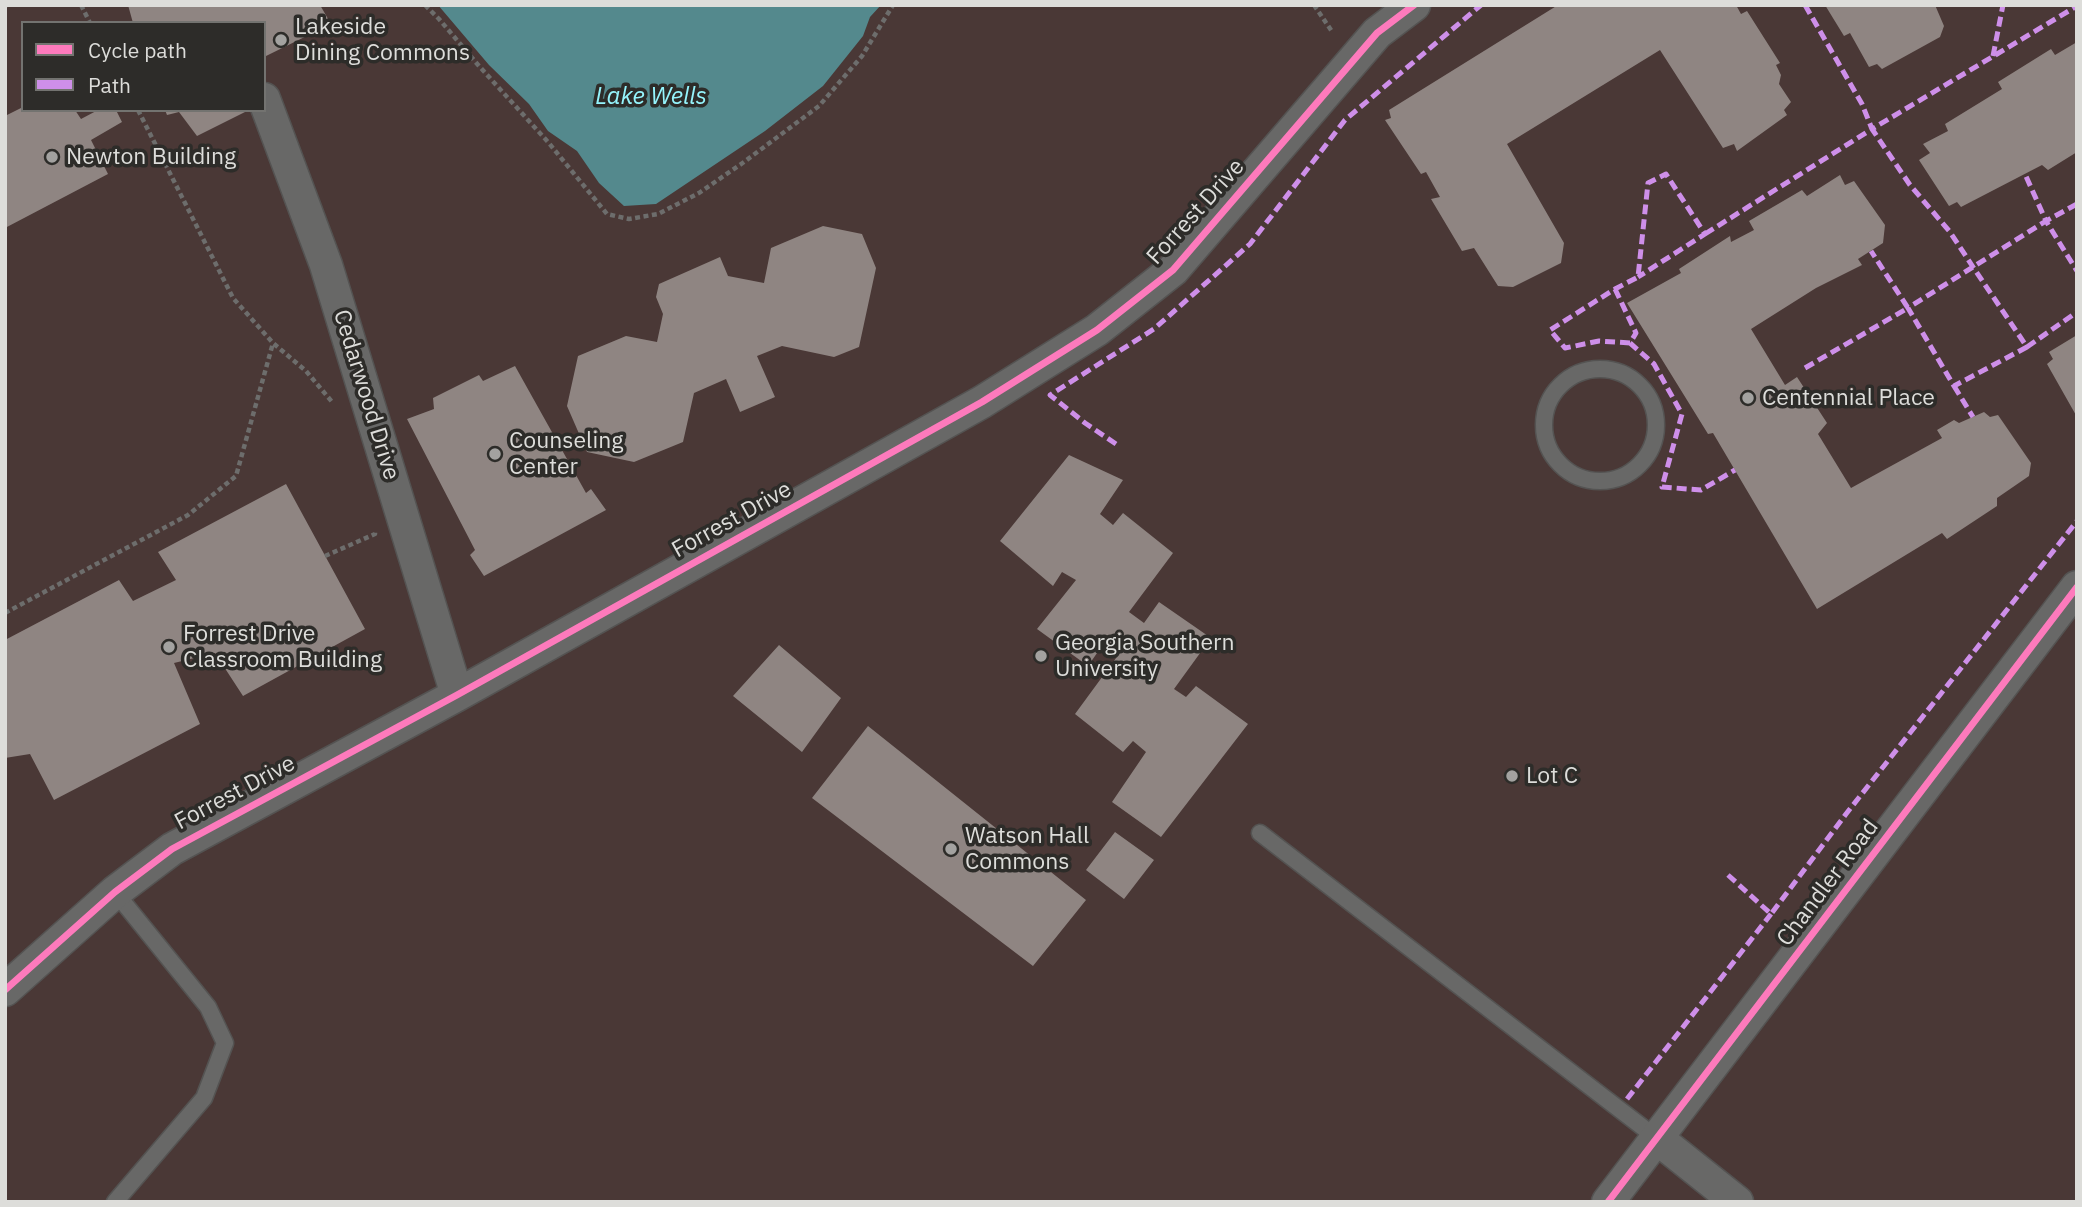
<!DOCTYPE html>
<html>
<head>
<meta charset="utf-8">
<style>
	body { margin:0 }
	#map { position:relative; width:2082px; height:1207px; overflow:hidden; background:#363534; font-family:"IBM Plex Sans",sans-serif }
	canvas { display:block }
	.frame { position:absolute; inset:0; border:7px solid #ddddda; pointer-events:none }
	.legend { position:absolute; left:21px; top:21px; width:245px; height:91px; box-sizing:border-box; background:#2d2c29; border:2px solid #737370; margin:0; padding:9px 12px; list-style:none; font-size:21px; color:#ddddda }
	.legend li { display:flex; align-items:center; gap:14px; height:35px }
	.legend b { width:35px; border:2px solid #737370 }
</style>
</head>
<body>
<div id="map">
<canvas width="2082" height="1207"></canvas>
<div class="frame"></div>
<ul class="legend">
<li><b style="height:9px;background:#fd7abc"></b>Cycle path</li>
<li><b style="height:9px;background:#ce8fe9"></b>Path</li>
</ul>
</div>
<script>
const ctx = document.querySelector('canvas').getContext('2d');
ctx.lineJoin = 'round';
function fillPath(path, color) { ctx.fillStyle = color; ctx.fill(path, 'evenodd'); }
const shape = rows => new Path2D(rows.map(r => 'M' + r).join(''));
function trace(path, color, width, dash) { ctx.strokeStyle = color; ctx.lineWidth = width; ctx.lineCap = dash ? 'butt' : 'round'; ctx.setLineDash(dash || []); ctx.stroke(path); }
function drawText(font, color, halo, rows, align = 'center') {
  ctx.font = font + ' "IBM Plex Sans",sans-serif'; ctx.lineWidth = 7; ctx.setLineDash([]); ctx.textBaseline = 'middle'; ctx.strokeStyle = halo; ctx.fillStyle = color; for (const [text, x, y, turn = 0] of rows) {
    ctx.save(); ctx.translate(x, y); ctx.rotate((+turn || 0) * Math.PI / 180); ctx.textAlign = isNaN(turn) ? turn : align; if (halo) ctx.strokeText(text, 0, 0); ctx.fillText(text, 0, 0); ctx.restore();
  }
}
const education = shape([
	[5,5,2077,5,2077,1202,5,1202],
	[23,23,264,23,264,110,23,110]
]);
const water = shape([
	[438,5,881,5,870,17,863,36,823,86,765,131,656,204,624,206,599,183,577,151,548,131,529,104,489,65]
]);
const building = shape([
	[128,5,320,5,331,24,264,57,264,23,133,23],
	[1558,5,1736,5,1741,14,1747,11,1780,63,1776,65,1781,75,1779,84,1791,102,1784,110,1787,115,1737,151,1734,144,1723,148,1660,50,1507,144,1564,243,1561,263,1513,287,1498,286,1474,248,1462,251,1431,199,1440,197,1426,172,1421,174,1385,120,1391,118,1389,110],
	[1825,5,1935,5,1944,26,1940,37,1882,69,1877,64,1869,67,1850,33,1844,36],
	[2077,42,2077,152,2048,170,2042,165,1961,207,1957,202,1949,206,1919,160,1930,153,1923,144,1948,131,1945,124,2002,89,1998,82,2051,49,2055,55],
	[23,107,23,110,75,110,81,119,98,110,116,110,122,122,91,140,108,174,5,228,5,116],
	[165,110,249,110,197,136,179,112,167,115],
	[1840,175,1845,185,1854,181,1885,225,1883,243,1858,259,1862,265,1816,288,1751,329,1785,385,1797,377,1827,423,1818,434,1851,488,1942,438,1937,430,1954,420,1959,423,1984,412,1990,417,1998,415,2031,463,2029,476,1997,498,1997,506,1947,539,1942,533,1817,609,1713,433,1708,434,1627,303,1681,273,1679,269,1730,236,1731,242,1754,230,1749,221,1802,190,1807,196],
	[823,226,862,234,876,268,859,347,834,357,782,346,757,356,775,397,740,412,726,379,694,393,683,442,634,462,587,452,567,406,578,356,626,336,657,342,663,314,656,297,659,284,720,257,728,276,764,283,771,248],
	[2077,335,2077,417,2047,364,2053,359,2049,352],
	[515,366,586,493,591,489,606,510,484,576,470,555,475,550,407,419,434,409,433,398,479,375,483,381],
	[1069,455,1123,480,1100,514,1113,525,1123,513,1173,553,1129,612,1144,623,1159,602,1211,638,1174,689,1186,697,1196,686,1248,724,1161,837,1112,802,1146,752,1133,741,1123,752,1075,714,1119,654,1104,643,1088,666,1037,629,1076,580,1062,572,1053,586,1000,541],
	[286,484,365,629,243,696,215,653,174,663,200,724,54,800,30,754,5,758,5,640,119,580,133,601,176,580,158,552],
	[779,645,841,698,802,752,733,696],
	[868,726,1086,900,1033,966,812,798],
	[1115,832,1154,860,1124,899,1086,870]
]);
const path = shape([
	[81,5,90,23],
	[425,5,439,19,479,66,548,142,607,214,629,219,658,214,699,193,744,162,819,106,862,56,893,5],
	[1314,5,1333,33],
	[5,7,6,5],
	[138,110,233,298,273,343,306,371,333,403],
	[325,556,375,534,375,532],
	[5,613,188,515,236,476,273,343]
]);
const lane = shape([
	'1544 425a56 56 0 1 1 112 0a56 56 0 1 1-112 0Z',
	[1260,833,1658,1139],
	[115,892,208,1007,225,1043,204,1098,115,1202]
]);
const street = shape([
	[264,99,326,265,457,695],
	[5,990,115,892,172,849,457,695,982,402,1097,330,1173,270,1377,33,1414,5],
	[1658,1139,1737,1202],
	[1608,1202,2077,587]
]);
const quiet = shape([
	[1805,5,1862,104,1872,129,2077,6],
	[1993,56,2003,5],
	[2077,204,2046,221,2077,271],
	[1705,234,1872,129,1910,185,1950,232,1973,267,2027,347,1954,386,1908,308,1973,267,2046,221,2025,174],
	[1615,289,1636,333,1630,343,1654,364,1682,414,1662,487,1701,490,1735,470],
	[1630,343,1599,341,1565,348,1550,330,1615,289,1638,277,1648,183,1666,174,1705,234,1638,277],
	[2027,347,2077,312],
	[1805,368,1908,308,1871,251],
	[1954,386,1973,417],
	[1116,444,1085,423,1050,395,1154,329,1250,244,1345,120,1481,5],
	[1728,875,1771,914,1846,814,2077,521],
	[1627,1099,1771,914]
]);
const cycleway = shape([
	[5,990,115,892,172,849,457,695,982,402,1097,330,1173,270,1377,33,1414,5],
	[1608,1202,2077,587]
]);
const markers = [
	[281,40,7,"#a3a2a0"],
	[52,157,7,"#a3a2a0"],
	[1748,398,7,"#a3a2a0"],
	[495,454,7,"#a3a2a0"],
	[169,647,7,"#a3a2a0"],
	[1041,656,7,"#a3a2a0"],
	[1512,776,7,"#a3a2a0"],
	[951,849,7,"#a3a2a0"]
];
const poiNames = [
	["Lakeside",295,27],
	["Dining Commons",295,53],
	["Newton Building",66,157],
	["Centennial Place",1762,398],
	["Counseling",509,441],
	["Center",509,467],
	["Forrest Drive",183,634],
	["Classroom Building",183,660],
	["Georgia Southern",1055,643],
	["University",1055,669],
	["Lot C",1526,776],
	["Watson Hall",965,836],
	["Commons",965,862]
];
const streetNames = [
	["Forrest Drive",1196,212,-48],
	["Cedarwood Drive",366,395,73],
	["Forrest Drive",732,520,-29],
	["Forrest Drive",235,793,-28],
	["Chandler Road",1828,883,-53]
];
const waterNames = [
	["Lake Wells",651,97]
];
fillPath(education, '#4a3836');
fillPath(water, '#54898d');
fillPath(building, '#8f8582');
trace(lane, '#545352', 19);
trace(street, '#545352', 35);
trace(path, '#6d6d6c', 4.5, [5, 3.5]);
trace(lane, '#686867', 16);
trace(street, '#686867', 32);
trace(quiet, '#ce8fe9', 5, [10, 5]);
trace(cycleway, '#fd7abc', 7);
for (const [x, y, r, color] of markers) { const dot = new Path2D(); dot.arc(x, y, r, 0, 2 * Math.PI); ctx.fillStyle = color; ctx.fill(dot); trace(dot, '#2d2c29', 2.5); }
drawText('23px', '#ddddda', '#2d2c29', poiNames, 'left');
drawText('23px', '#ddddda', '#2d2c29', streetNames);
drawText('italic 24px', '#95f4fc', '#2d2c29', waterNames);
</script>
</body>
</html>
